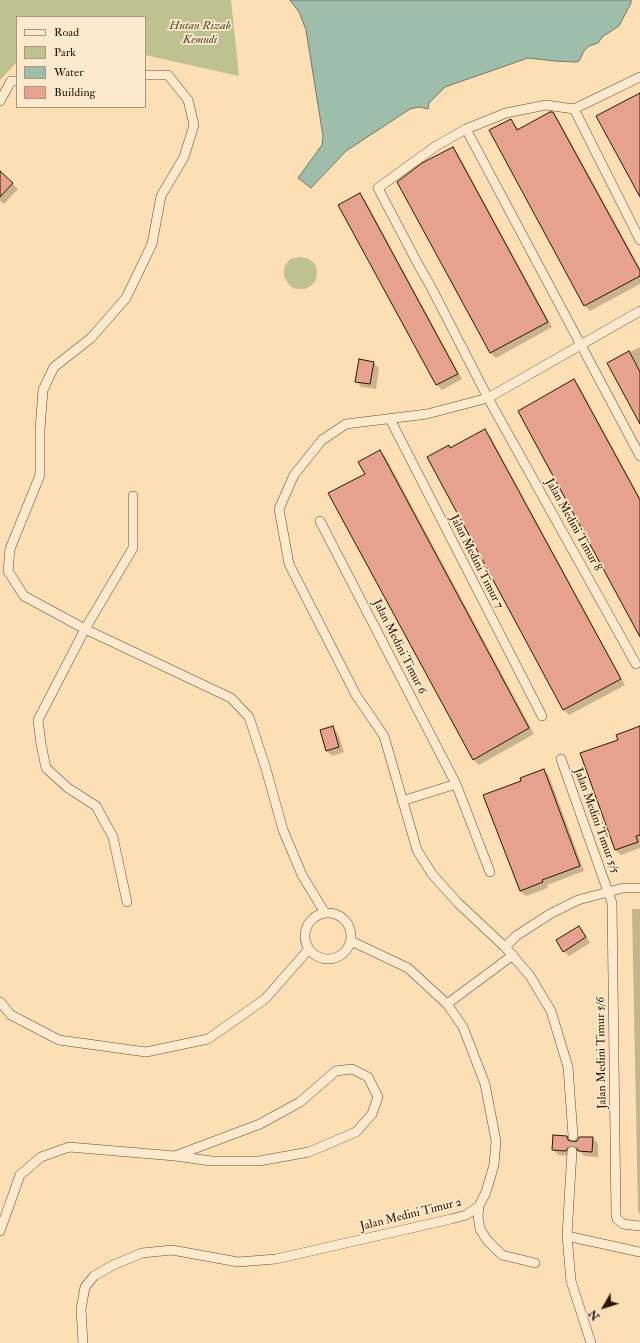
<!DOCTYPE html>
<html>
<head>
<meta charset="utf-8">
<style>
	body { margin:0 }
	#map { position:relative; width:640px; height:1343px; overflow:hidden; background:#fcdfb4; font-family:"IM FELL Double Pica",serif }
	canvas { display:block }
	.legend { position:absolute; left:16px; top:16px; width:130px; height:92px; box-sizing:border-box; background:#fdeace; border:1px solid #a9967c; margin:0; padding:5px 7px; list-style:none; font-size:12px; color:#2a1802 }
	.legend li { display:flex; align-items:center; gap:8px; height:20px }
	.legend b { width:20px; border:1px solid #a9967c }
	.north { position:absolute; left:584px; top:1287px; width:40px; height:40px; -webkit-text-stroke:3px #fdeace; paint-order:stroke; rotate:231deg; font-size:11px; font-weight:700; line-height:16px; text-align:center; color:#2a1802 }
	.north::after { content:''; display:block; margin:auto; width:14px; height:18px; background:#2a1802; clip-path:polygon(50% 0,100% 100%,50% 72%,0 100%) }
</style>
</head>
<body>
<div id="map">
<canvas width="640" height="1343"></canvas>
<ul class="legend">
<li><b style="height:5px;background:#fdeace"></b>Road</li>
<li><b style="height:11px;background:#bdc28f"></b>Park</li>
<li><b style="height:11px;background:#9fbdab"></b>Water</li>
<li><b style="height:11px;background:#e7a18f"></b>Building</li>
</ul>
<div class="north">N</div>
</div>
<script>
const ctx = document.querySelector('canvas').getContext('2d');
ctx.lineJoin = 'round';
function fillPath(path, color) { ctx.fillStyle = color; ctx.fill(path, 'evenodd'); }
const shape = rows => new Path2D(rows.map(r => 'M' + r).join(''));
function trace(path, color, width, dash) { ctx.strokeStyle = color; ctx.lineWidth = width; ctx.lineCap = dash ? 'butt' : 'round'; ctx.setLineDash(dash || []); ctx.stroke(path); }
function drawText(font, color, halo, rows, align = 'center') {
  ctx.font = font + ' "IM FELL Double Pica",serif'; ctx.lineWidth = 3.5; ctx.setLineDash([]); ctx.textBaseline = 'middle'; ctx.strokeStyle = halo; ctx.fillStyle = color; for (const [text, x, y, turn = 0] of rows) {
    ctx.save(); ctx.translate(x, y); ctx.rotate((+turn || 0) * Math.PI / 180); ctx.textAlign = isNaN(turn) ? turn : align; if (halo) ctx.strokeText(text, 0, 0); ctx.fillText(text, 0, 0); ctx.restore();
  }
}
const green = shape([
	[0,0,231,0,239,76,145,55,145,17,17,17,17,62,0,80],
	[300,257,309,259,315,264,317,271,316,280,312,285,305,289,296,289,290,286,284,277,284,267,290,259]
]);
const water = shape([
	[290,0,631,0,631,3,619,26,602,37,598,43,589,46,584,51,579,61,576,62,555,61,528,58,445,87,429,103,428,109,419,107,410,109,346,151,311,188,298,178,322,145,323,136,306,30,299,12,290,0]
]);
const shadow = shape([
	[553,113,558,119,640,268,640,284,590,311,585,306,491,131,511,120,519,130],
	[453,148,458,154,552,327,496,358,491,353,398,182],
	[0,178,12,183,18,189,4,204,0,201],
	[359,195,365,200,462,379,442,390,437,385,339,205],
	[640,347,640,421,608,363],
	[360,360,374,363,379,368,376,389,361,387,356,381],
	[574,380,579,386,640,498,640,635],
	[485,430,490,436,625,685,569,715,564,710,449,446,451,449],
	[380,451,385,456,534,734,479,765,474,760,366,474],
	[332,727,338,733,344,752,332,756,327,751],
	[640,728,640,848,621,855,615,850,619,741],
	[544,770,549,776,584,871,547,885,548,888,526,896,520,891,523,781],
	[632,909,640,909,640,1214,638,1212],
	[578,928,584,933,590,943,569,956,564,951],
	[567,1137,572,1143,593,1138,598,1144,598,1157,584,1156,579,1150,574,1151,571,1156,558,1155,553,1149]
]);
const building = shape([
	[640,93,640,197,596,116,640,93],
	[550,112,553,112,640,271,640,276,584,306,489,130,511,119,517,130,550,112],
	[453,147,548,322,490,353,397,182,422,163,453,147],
	[0,171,13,183,0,197,0,171],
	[360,193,458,374,436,385,338,205,360,193],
	[629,351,640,372,640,424,607,363,629,351],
	[359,359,374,362,370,384,355,382,359,359],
	[574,379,640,500,640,637,518,411,574,379],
	[485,429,621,679,563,710,427,457,449,445,450,448,485,429],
	[380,450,529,728,473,760,328,493,365,474,358,462,380,450],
	[333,726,339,747,326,751,320,730,333,726],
	[640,726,640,835,636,836,638,842,615,850,580,753,618,740,616,735,640,726],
	[544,769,580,866,542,880,543,882,520,891,483,795,521,781,520,778,544,769],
	[579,926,586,937,563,952,556,940,579,926],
	[553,1135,567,1136,568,1140,573,1142,577,1141,579,1137,593,1137,592,1152,578,1151,577,1148,573,1145,569,1146,566,1151,552,1150,553,1135]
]);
const streetTunnel = shape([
	[572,1151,573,1136]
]);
const street = shape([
	[145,75,168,75,188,100,194,125,184,157,161,196,152,244,126,298,91,338,54,367,43,390,40,429,40,475,10,549,8,571,24,596,85,629,231,698,249,717,266,769,283,830,302,875,325,913],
	[0,101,11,81,17,81],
	[574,109,640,240],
	[466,129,640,456],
	[390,419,542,716],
	[320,521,456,784,490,872],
	[636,664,488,398,431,287,419,266,378,188,436,146,466,129,506,113,546,105,574,109,640,77],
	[561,759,612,903,616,1215,617,1219,623,1224,640,1226],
	[402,801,456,784],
	[127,902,113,837,96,806,68,788,46,768,41,744,38,720,85,629,133,548,133,496],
	'305 936a23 23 0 1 1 46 0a23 23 0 1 1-46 0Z',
	[505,947,516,936,550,914,578,900,623,888,640,888],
	[0,1002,11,1015,59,1040,146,1052,208,1039,265,999,309,949],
	[447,1004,513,955],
	[573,1136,568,1067,551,1011,530,976,505,947,458,903,432,874,417,850,384,736,356,695,289,564,279,509,294,475,322,440,346,424,427,414,488,398,640,311],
	[572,1151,567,1236,571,1281,591,1343],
	[479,1206,478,1216,480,1229,487,1240,502,1255,535,1263],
	[0,1231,20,1175,41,1157,69,1147,175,1156,211,1161,259,1161,309,1152,356,1132,372,1114,378,1097,368,1077,352,1069,336,1071,300,1102,260,1124,175,1156],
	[567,1236,640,1252],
	[83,1343,81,1309,85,1287,94,1276,113,1265,142,1253,172,1250,238,1262,276,1259,451,1219,466,1215,479,1206,486,1192,494,1165,496,1141,485,1084,463,1027,447,1004,408,968,351,941]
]);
const parkNames = [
	["Hutan Rizab",200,26],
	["Kemudi",200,40]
];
const streetNames = [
	["Jalan Medini Timur 8",573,525,61],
	["Jalan Medini Timur 7",476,562,63],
	["Jalan Medini Timur 6",399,647,63],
	["Jalan Medini Timur 5/5",596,821,70],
	["Jalan Medini Timur 5/6",602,1053,-91],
	["Jalan Medini Timur 2",411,1215,-14]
];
fillPath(green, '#bdc28f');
fillPath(water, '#9fbdab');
trace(water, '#707b67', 1);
fillPath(shadow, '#0003');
fillPath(building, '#e7a18f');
trace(building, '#2a1802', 1);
trace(streetTunnel, '#d2b790', 9, [9, 4.5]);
trace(street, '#5e4a2e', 10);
trace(street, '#fdeace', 9);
drawText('italic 12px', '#564b2c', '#fdeace', parkNames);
drawText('12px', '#2a1802', '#fdeace', streetNames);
</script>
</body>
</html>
